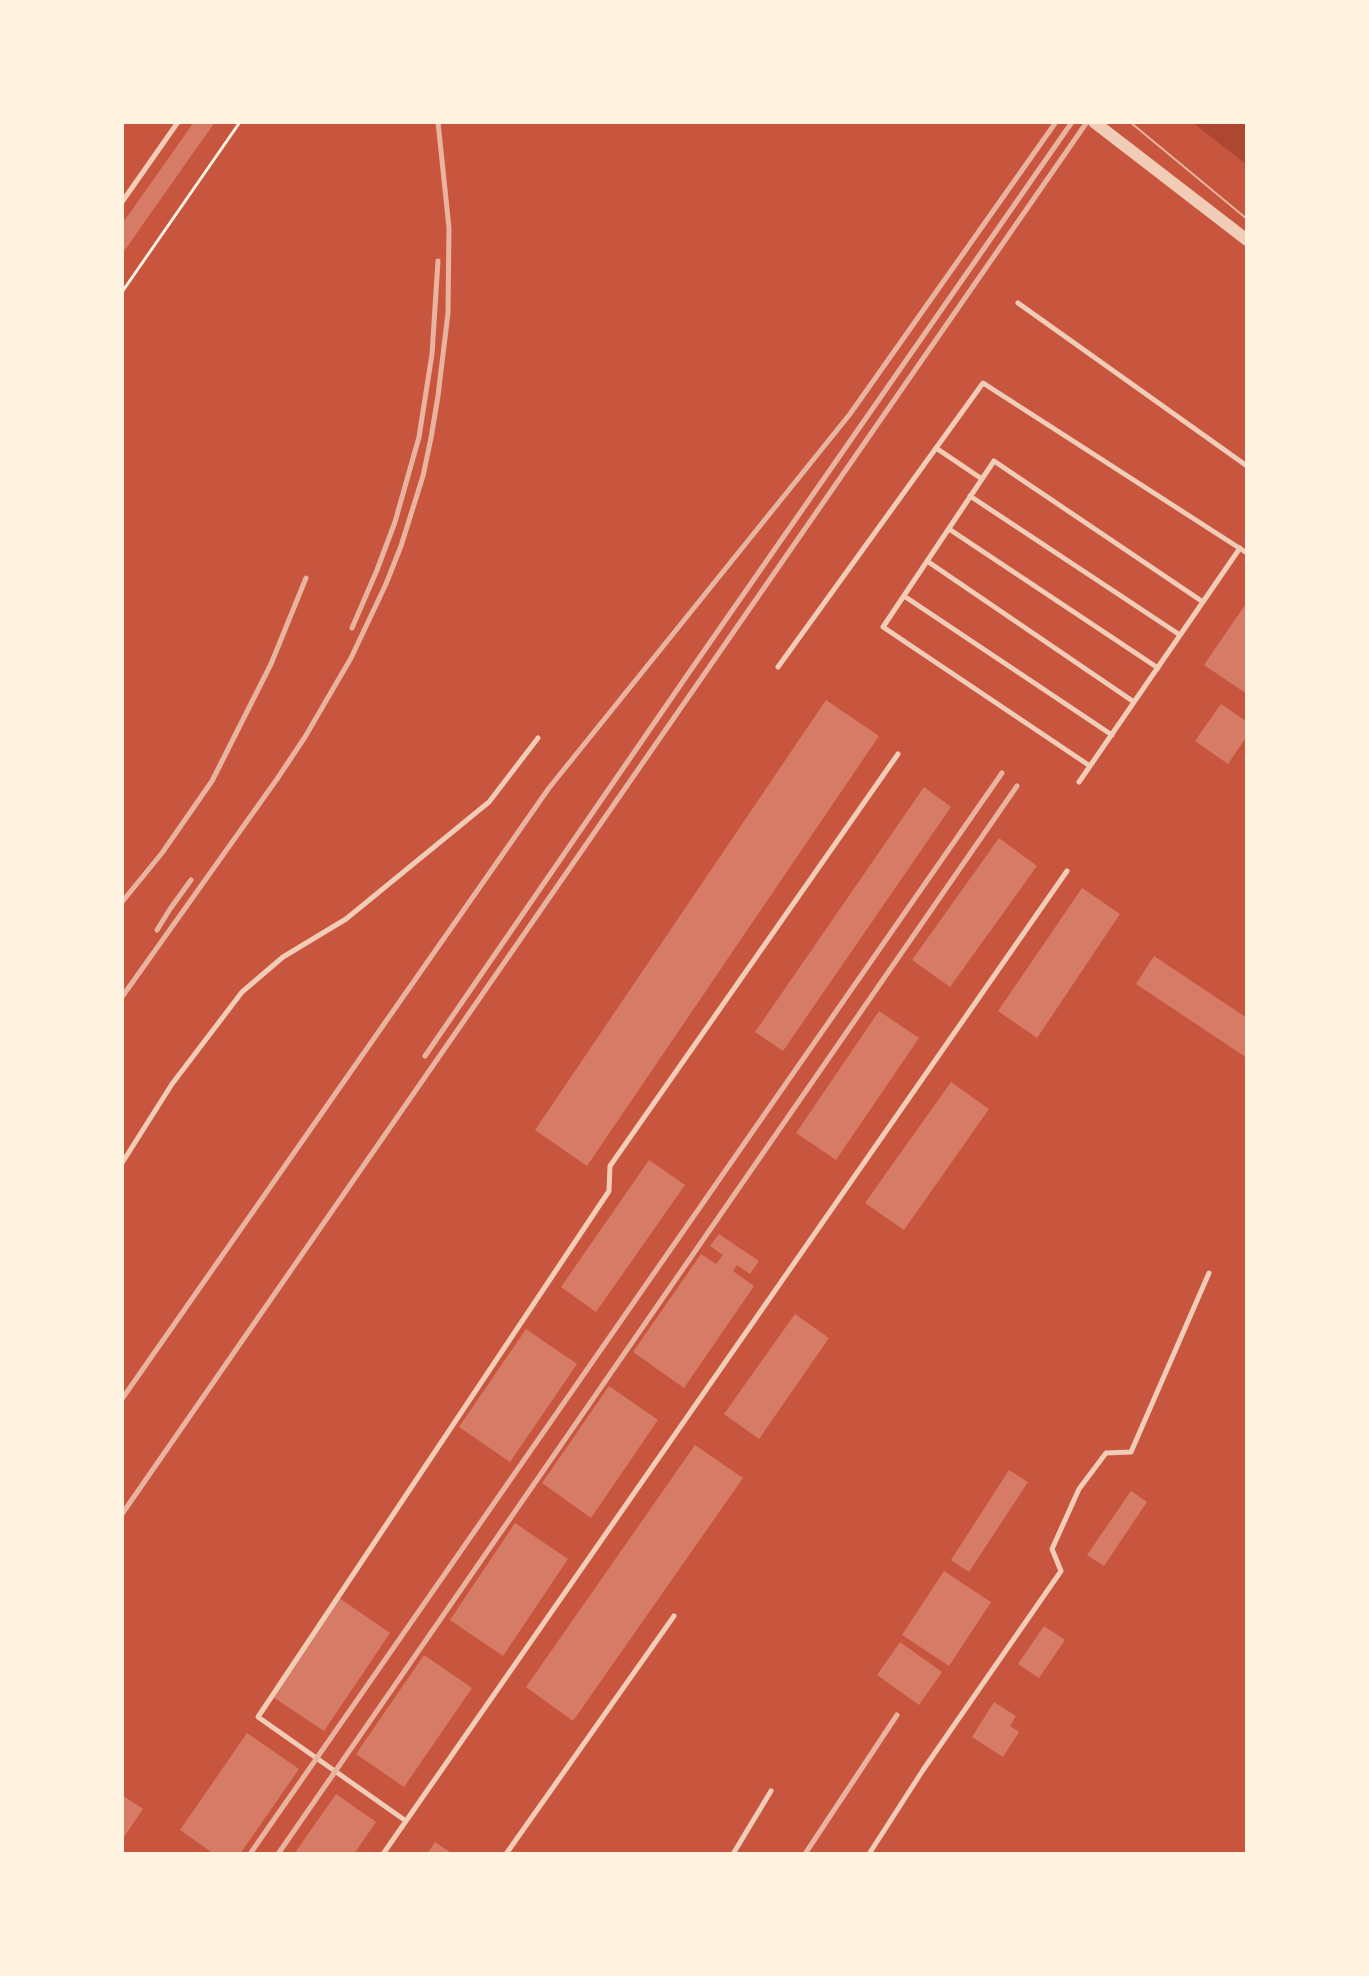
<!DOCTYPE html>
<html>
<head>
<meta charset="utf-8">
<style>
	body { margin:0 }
	#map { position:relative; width:1369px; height:1976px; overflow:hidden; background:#c8553d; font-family:"Fira Sans",sans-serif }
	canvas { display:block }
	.frame { position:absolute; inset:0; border:124px solid #fff3e0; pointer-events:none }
</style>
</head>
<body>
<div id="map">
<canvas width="1369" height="1976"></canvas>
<div class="frame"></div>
</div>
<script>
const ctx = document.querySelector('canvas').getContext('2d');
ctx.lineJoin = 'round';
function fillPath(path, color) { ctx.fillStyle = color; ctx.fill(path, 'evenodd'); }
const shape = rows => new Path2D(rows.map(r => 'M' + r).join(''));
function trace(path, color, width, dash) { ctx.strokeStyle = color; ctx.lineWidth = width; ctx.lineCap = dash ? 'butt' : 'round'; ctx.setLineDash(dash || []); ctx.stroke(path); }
const green = shape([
	[1192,122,1247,122,1247,165]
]);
const building = shape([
	[194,122,215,122,122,254,122,224],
	[1245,605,1247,607,1247,694,1204,665],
	[826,700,879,736,587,1166,535,1130],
	[1221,704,1247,722,1247,736,1228,764,1195,741],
	[924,787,951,807,783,1051,755,1032],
	[999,838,1037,866,950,987,912,960],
	[1082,888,1120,914,1037,1038,998,1011],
	[1154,956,1247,1018,1247,1058,1136,984],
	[879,1011,919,1038,836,1160,796,1133],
	[951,1082,989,1109,904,1230,865,1203],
	[649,1160,685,1185,596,1312,561,1287],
	[719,1234,759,1261,750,1274,737,1265,733,1271,754,1286,684,1388,633,1352,701,1254,716,1264,723,1255,710,1246],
	[795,1314,829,1338,759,1439,724,1414],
	[526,1329,577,1364,510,1462,459,1427],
	[609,1386,658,1420,591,1518,542,1483],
	[695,1445,743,1478,573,1721,526,1687],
	[1009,1470,1028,1482,969,1572,951,1560],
	[1131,1491,1147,1502,1104,1566,1087,1555],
	[515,1523,568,1559,503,1656,450,1620],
	[944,1571,991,1602,949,1666,902,1635],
	[339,1598,390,1633,324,1731,273,1697],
	[1044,1626,1065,1640,1039,1678,1018,1664],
	[900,1642,942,1672,919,1705,877,1675],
	[424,1655,472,1688,404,1787,356,1754],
	[994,1702,1016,1716,1010,1726,1019,1732,1003,1757,972,1737],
	[247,1733,299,1769,240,1854,214,1854,180,1830],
	[336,1794,376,1822,354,1854,294,1854],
	[122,1795,143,1809,122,1840],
	[435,1842,453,1854,427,1854]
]);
const path = shape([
	[122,292,240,122]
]);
const service = shape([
	[122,202,178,122],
	[1018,303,1247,466],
	[936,448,982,479],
	[970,496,1180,635],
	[949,529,1158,668],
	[927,561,1134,702],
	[904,596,1112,735],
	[778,667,983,383,1247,553],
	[1090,766,883,627,994,461,1203,602],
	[1079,782,1240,548],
	[122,1163,172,1084,242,992,283,957,346,919,489,802,538,738],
	[406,1821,1067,871],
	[383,1854,406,1821,258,1717,609,1191,610,1166,898,754],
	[506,1854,674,1616],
	[733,1854,771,1791],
	[869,1854,923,1770,1061,1571,1052,1549,1079,1489,1106,1453,1131,1452,1209,1273]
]);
const tertiary = shape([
	[1094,122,1247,240]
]);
const tram = shape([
	[1130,122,1247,219]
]);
const rail = shape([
	[352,628,377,570,395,522,419,437,432,354,438,261],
	[122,902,162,853,212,781,271,664,306,578],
	[157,930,170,909,191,880],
	[122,997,277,779,305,737,351,658,386,584,401,546,423,476,431,438,438,396,448,313,449,228,438,122],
	[425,1056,688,674,1072,122],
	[122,1399,549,788,850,414,1056,122],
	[122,1514,1087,122],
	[250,1854,1002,773],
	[278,1854,1017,786],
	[805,1854,897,1715]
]);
fillPath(green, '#ae4732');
fillPath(building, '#d67c66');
trace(path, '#fff3e0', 3);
trace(service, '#f1ccb7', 5);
trace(tertiary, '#f1ccb7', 12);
trace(tram, '#e9b49f', 2);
trace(rail, '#e9b49f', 5);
</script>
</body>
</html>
